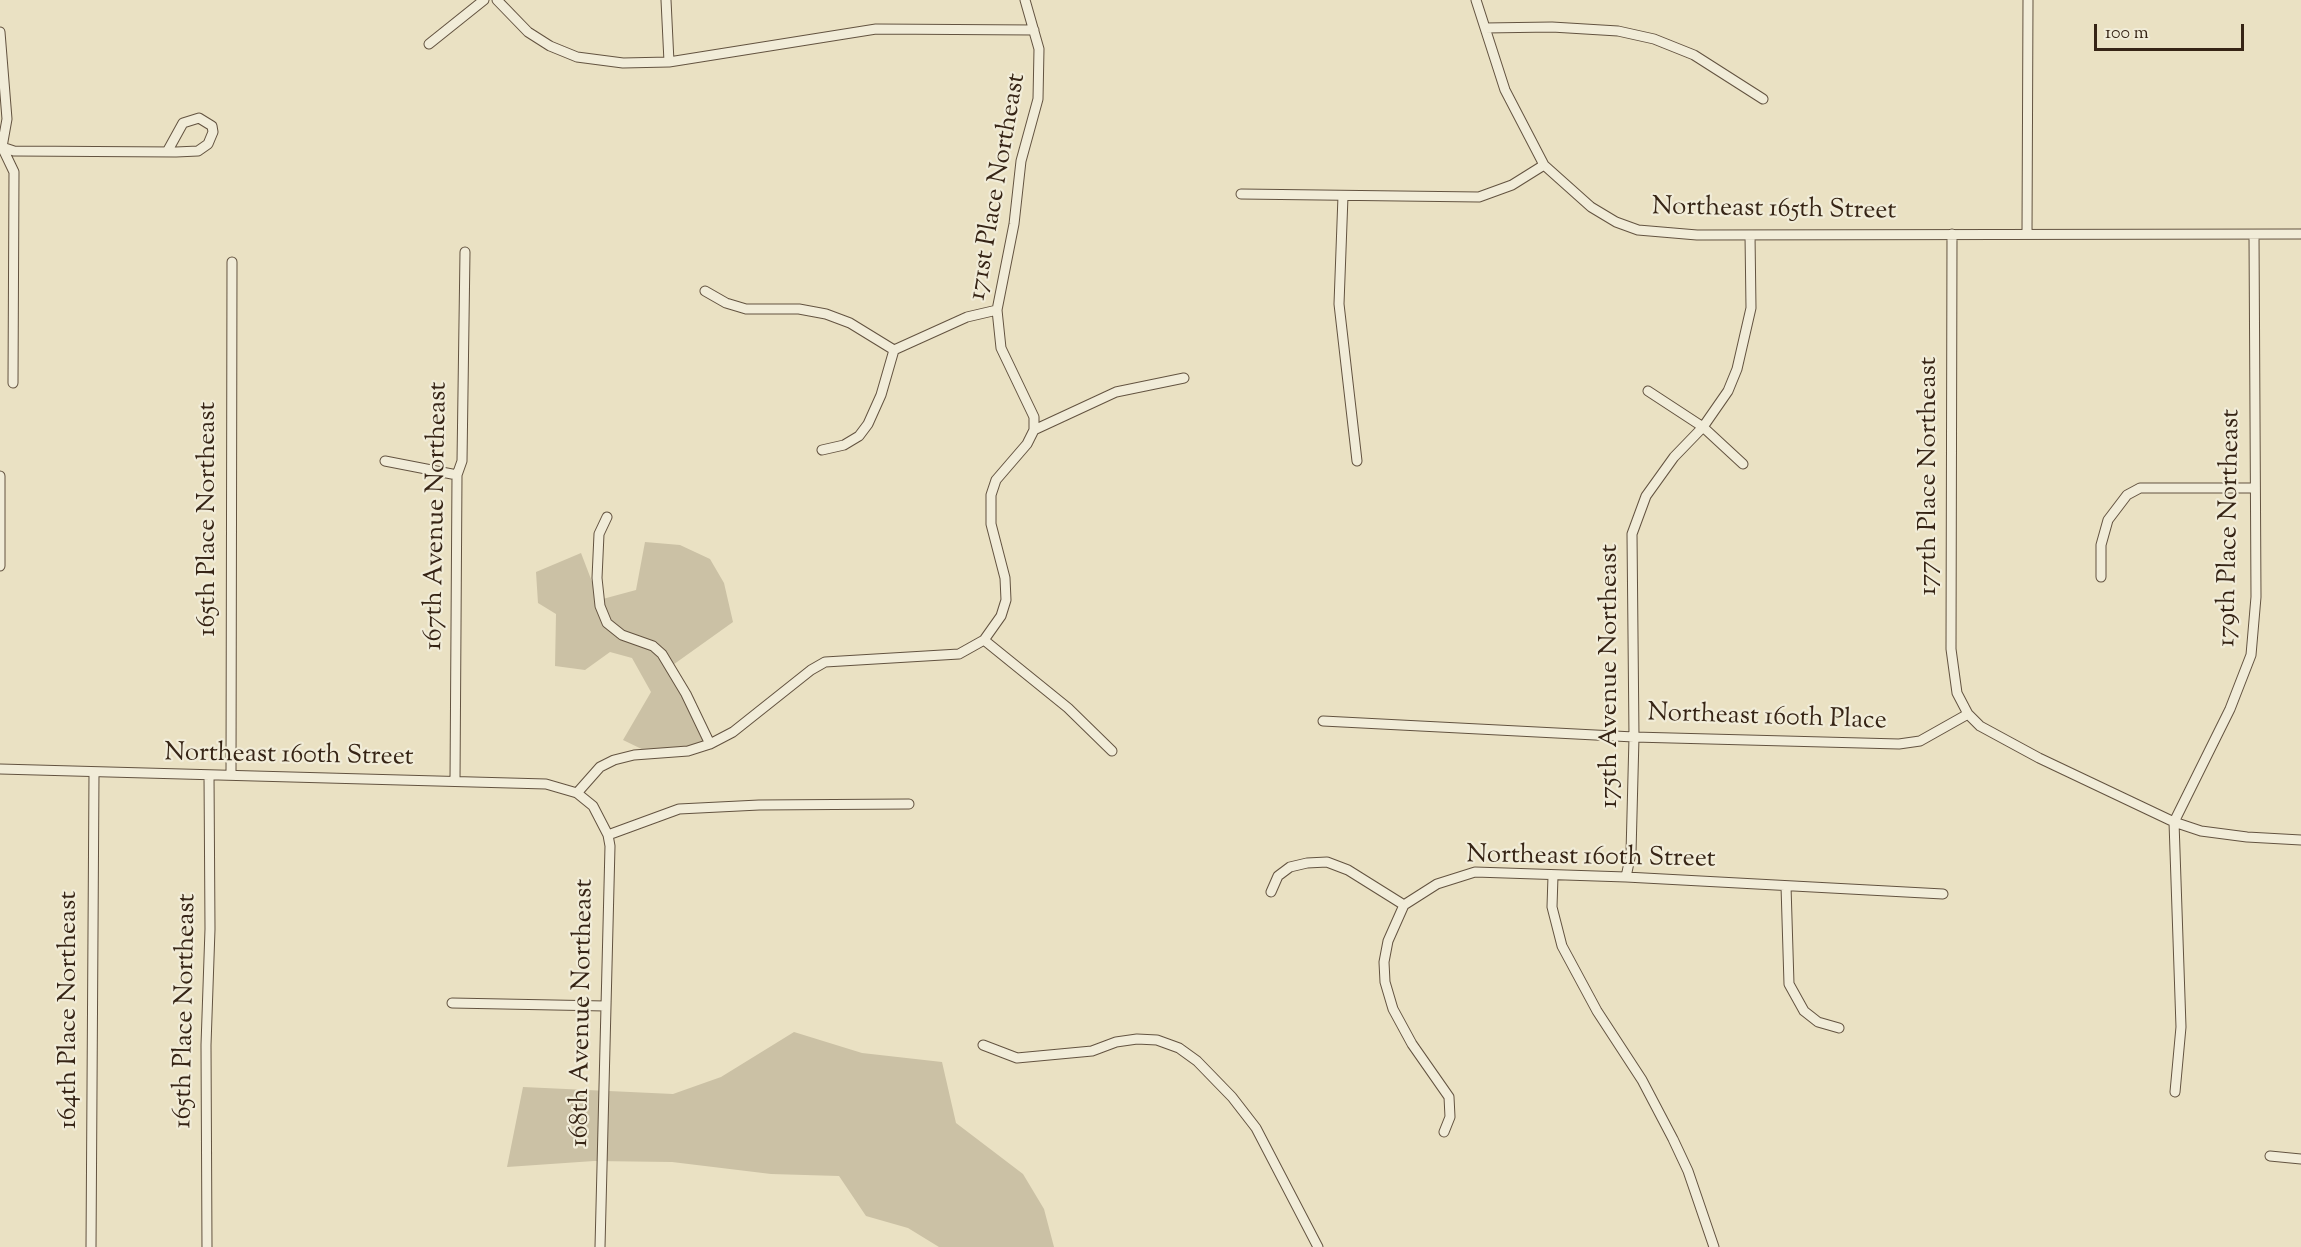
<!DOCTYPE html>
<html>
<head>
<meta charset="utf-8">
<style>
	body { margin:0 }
	#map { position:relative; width:2301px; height:1247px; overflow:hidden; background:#eae1c3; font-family:"Sorts Mill Goudy",serif }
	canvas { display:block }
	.scale { position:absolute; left:2094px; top:24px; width:150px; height:27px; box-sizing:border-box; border:3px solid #362415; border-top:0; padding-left:8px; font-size:18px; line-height:21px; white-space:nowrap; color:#362415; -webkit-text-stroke:4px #f1ecd8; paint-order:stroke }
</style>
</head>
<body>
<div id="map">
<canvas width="2301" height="1247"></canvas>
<div class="scale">100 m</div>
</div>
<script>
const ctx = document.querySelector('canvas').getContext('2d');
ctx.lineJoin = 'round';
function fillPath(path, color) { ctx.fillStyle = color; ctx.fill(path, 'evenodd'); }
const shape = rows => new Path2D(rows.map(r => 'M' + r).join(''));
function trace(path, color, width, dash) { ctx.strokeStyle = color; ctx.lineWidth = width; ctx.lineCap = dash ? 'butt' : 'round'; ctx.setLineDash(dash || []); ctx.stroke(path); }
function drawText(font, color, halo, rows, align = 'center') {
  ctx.font = font + ' "Sorts Mill Goudy",serif'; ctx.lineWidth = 4.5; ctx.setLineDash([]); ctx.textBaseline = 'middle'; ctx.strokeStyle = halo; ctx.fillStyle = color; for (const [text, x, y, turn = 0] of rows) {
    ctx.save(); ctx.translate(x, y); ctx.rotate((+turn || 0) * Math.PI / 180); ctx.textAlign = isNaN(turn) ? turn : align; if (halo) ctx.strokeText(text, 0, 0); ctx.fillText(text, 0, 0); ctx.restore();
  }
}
const green = shape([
	[645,542,680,545,710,559,724,583,733,622,670,667,710,744,652,754,623,740,651,692,632,658,610,652,585,670,555,666,556,614,538,603,536,572,581,553,599,600,636,590],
	[794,1032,862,1053,942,1062,956,1123,1023,1174,1044,1209,1054,1247,939,1247,908,1228,866,1216,839,1176,771,1174,672,1162,594,1161,507,1167,523,1087,673,1094,721,1077]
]);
const minor = shape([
	[497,0,528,32,550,46,577,57,623,63,669,62,876,29,1034,30],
	[666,0,669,62],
	[1476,0,1505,90,1544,165,1591,207,1616,222,1638,230,1697,235,2301,234],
	[1485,28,1552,27,1618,31,1654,39,1694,55,1763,99],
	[0,32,7,119,2,147,14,172,13,383],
	[429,44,484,0],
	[2,147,14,151,176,152,198,151,208,144,213,132,212,126,199,118,183,123,167,152],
	[1241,194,1479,197,1512,185,1544,165],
	[1343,196,1339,304,1357,461],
	[1952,234,1951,649,1957,693,1968,714],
	[2027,234,2028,0],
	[705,291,726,303,746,309,799,309,826,314,850,323,894,350,967,317,997,310],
	[1648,391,1703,427,1743,464],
	[1034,430,1116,392,1184,378],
	[822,450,844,445,859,436,868,424,881,395,894,350],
	[385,461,457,475],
	[0,476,0,566],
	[607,517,599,534,597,578,600,606,607,623,622,635,653,646,662,654,686,694,710,744],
	[2101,577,2101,545,2108,520,2127,495,2140,488,2254,488],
	[984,640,1068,708,1112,751],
	[1323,721,1634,737,1899,744,1920,741,1968,714,1980,726,2039,758,2174,822,2201,831,2247,837,2301,840],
	[0,769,546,784,577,793,593,806,608,835,610,846,600,1247],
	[231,775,232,262],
	[455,781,457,475,462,461,465,252],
	[577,793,600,767,614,760,634,755,688,751,710,744,733,732,811,670,825,662,959,654,984,640,1001,616,1006,600,1005,578,991,524,991,495,996,480,1027,444,1034,430,1034,417,1001,348,997,310,1014,224,1021,161,1038,99,1039,49,1025,0],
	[608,835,679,809,759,805,909,804],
	[1553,876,1552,907,1562,946,1597,1011,1642,1080,1673,1139,1688,1171,1714,1247],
	[1626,877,1631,853,1634,737,1632,534,1646,496,1674,457,1703,427,1728,391,1737,369,1751,308,1750,235],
	[1786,886,1789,984,1804,1011,1818,1022,1839,1028],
	[1271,892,1278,876,1290,867,1307,863,1327,862,1348,870,1404,905,1437,884,1475,872,1626,877,1943,894],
	[1404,905,1388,941,1384,962,1385,982,1393,1009,1412,1044,1449,1097,1450,1117,1444,1132],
	[452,1003,605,1006],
	[983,1045,1017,1058,1092,1051,1116,1042,1137,1039,1157,1040,1179,1048,1197,1061,1232,1097,1256,1128,1318,1247],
	[2175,1092,2181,1027,2174,822,2230,709,2251,655,2256,597,2254,235],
	[2270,1156,2301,1159],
	[91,1247,94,774],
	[207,1247,206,1045,210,929,209,775]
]);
const streetNames = [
	["171st Place Northeast",999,187,-80],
	["Northeast 165th Street",1774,211,1],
	["177th Place Northeast",1931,476,-90],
	["167th Avenue Northeast",438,516,-89],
	["165th Place Northeast",210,519,-90],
	["179th Place Northeast",2231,528,-89],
	["175th Avenue Northeast",1612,676,-90],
	["Northeast 160th Place",1767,719,2],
	["Northeast 160th Street",289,757,1],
	["Northeast 160th Street",1591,859,1],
	["164th Place Northeast",71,1010,-90],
	["165th Place Northeast",187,1011,-89],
	["168th Avenue Northeast",584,1013,-89]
];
fillPath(green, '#cbc1a5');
trace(minor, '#635340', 11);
trace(minor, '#f1ecd8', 9);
drawText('26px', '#362415', '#f1ecd8', streetNames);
</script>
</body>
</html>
